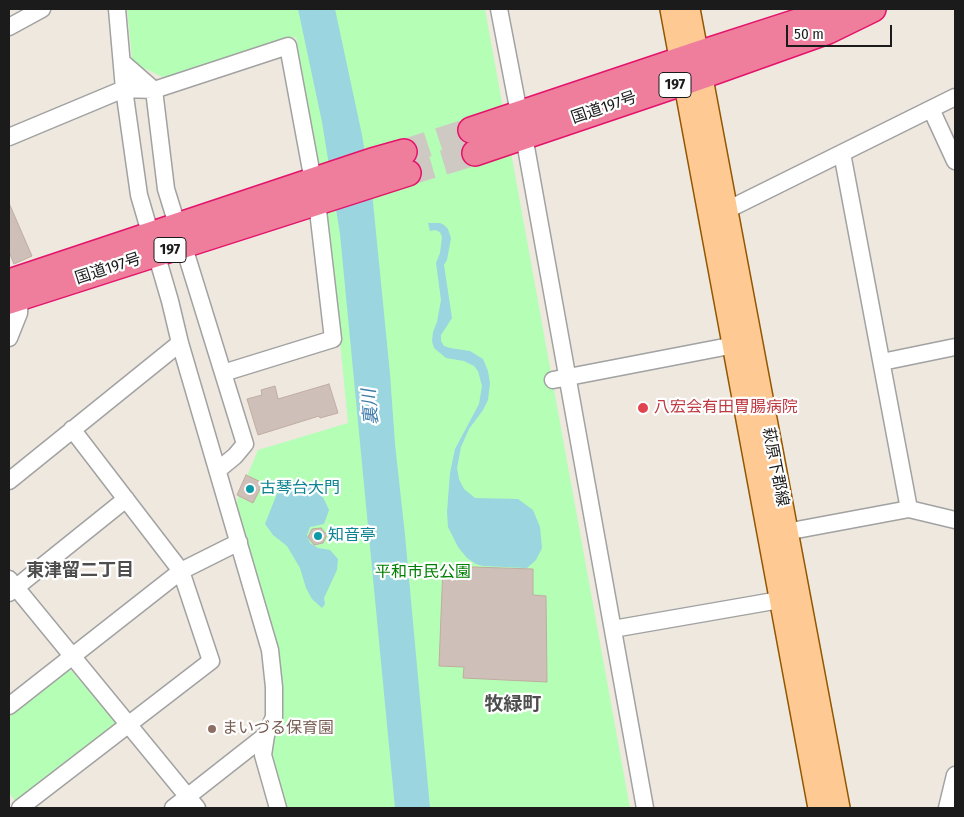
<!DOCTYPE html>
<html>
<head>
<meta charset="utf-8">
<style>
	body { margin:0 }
	#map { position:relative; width:964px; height:817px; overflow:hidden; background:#eee8df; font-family:"Fira Sans Condensed",sans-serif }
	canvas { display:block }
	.frame { position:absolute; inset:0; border:10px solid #1b1b1b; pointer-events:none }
	.scale { position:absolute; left:786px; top:25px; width:106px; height:22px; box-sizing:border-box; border:2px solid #1b1b1b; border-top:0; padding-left:6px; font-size:15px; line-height:18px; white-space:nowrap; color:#1b1b1b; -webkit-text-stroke:4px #fff; paint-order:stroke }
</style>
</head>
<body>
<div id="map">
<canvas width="964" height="817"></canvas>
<div class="frame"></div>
<div class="scale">50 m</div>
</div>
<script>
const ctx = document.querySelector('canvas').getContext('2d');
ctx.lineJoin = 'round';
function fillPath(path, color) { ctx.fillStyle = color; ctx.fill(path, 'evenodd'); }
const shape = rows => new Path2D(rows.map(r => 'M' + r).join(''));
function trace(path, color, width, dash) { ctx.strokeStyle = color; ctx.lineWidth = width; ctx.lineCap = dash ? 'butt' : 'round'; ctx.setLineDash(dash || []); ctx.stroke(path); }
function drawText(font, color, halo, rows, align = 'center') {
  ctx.font = font + ' "Fira Sans Condensed","Noto Sans JP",sans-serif'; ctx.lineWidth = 4.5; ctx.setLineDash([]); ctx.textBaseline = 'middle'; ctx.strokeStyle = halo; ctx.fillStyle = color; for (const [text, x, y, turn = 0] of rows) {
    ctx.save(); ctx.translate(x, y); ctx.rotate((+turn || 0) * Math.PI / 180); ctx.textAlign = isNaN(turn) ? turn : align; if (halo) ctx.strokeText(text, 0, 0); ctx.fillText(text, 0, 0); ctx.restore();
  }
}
const park = shape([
	[127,9,485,9,630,808,284,808,272,763,274,733,280,716,235,505,258,450,348,423,329,227,296,37,167,79,139,66,132,58],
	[65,670,72,671,116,723,115,730,16,802,9,793,9,714]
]);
const water = shape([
	[298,9,335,9,362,135,373,202,390,374,395,444,405,535,430,808,395,808,340,234,322,122],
	[428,223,440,223,444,225,448,229,451,238,447,260,444,265,452,318,441,335,441,341,444,346,450,348,470,351,483,359,488,371,490,383,488,400,483,410,469,429,461,447,457,468,459,479,464,489,475,498,518,499,533,510,540,527,542,548,536,560,527,568,483,566,476,564,467,558,458,547,448,527,447,512,450,473,455,449,479,404,482,386,478,371,474,366,464,361,446,358,434,348,432,341,433,332,437,322,441,300,436,263,440,253,442,237,440,232,435,230,430,231],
	[302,482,314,485,322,495,329,510,324,524,310,527,307,535,310,543,318,548,330,550,338,559,337,570,324,598,325,604,322,608,312,599,306,588,300,568,287,546,273,535,265,524,280,486]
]);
const building = shape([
	[9,203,32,256,14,264,9,252,9,203],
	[329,384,338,413,320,418,319,416,258,435,247,399,262,395,261,390,275,386,278,399,329,384],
	[246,475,263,483,253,503,237,495,246,475],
	[321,528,327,535,323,543,314,545,308,537,312,529,321,528],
	[443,566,533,569,533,595,546,596,547,682,463,678,464,667,439,666,443,566]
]);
const highwayTunnel = shape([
	[404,152,471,130],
	[408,173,475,153]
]);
const minor = shape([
	[117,9,124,89,139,195,170,301,180,343,270,650,274,687,274,717,266,735,263,755,278,808],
	[499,9,519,113],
	[9,27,42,9],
	[122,62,154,90,166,189,245,444,235,456,218,470],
	[931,109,955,161],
	[524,136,645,808],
	[9,137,124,89,154,90,288,46,313,181],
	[842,153,909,509],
	[727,210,955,97],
	[9,338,19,313,20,298],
	[882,362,955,347],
	[223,373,333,339,317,202],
	[553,380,745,343],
	[9,481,180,343],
	[775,534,909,509,955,520],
	[9,579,197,808],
	[9,593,126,499],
	[613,629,791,598],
	[9,706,181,571,239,542],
	[20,808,211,661,181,571,72,429],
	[173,808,266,735],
	[947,808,955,775]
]);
const major = shape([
	[671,9,819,808],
	[689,9,839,808]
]);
const highway = shape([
	[471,130,698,54,822,14,834,9],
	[475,153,685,82,828,31,873,9],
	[9,282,372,161,404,152],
	[9,301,408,173]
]);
const markers = [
	[643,408,6,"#e0444e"],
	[250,489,5,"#0f9aa8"],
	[318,536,5,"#0f9aa8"],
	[212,729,5,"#8d6e63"]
];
const shields = [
	[675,85,32],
	[170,250,32]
];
const shieldNames = [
	["197",675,85],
	["197",170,250]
];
const streetNames = [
	["国道197号",604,108,-19],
	["国道197号",108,269,-18],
	["萩原下郡線",775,467,79]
];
const healthNames = [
	["八宏会有田胃腸病院",654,408]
];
const cultureNames = [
	["古琴台大門",260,489],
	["知音亭",328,536]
];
const parkNames = [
	["平和市民公園",423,573]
];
const educationNames = [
	["まいづる保育園",222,729]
];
const waterNames = [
	["裏川",371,407,-95]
];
const neighbourhoodNames = [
	["東津留二丁目",80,571]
];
const quarterNames = [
	["牧緑町",513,705]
];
fillPath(park, '#b5feb6');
fillPath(water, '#9ad5e0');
fillPath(building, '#cec0b8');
trace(building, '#c0aca0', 1);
trace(highwayTunnel, '#cec9c2', 25, [25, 12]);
trace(minor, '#a2a2a2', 19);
trace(major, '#925700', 24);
trace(highway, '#e4136a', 28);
trace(minor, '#fff', 16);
trace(major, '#ffc993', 21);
trace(highway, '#ee7e9b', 25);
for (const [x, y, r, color] of markers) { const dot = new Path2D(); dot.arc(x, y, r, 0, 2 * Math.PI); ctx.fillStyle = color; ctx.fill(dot); trace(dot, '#fff', 2); }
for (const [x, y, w] of shields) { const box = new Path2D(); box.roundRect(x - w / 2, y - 12.5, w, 25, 4); ctx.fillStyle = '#fff'; ctx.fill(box); trace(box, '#1b1b1b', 1); }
drawText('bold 15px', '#1b1b1b', null, shieldNames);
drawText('16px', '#1b1b1b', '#fff', streetNames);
drawText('16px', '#be3a42', '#fff', healthNames, 'left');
drawText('16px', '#0d838f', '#fff', cultureNames, 'left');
drawText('16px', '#018003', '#fff', parkNames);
drawText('16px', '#785e54', '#fff', educationNames, 'left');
drawText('italic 18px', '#3e7baa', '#fff', waterNames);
drawText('bold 18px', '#4e4e4e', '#fff', neighbourhoodNames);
drawText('bold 19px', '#4e4e4e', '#fff', quarterNames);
</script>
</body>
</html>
